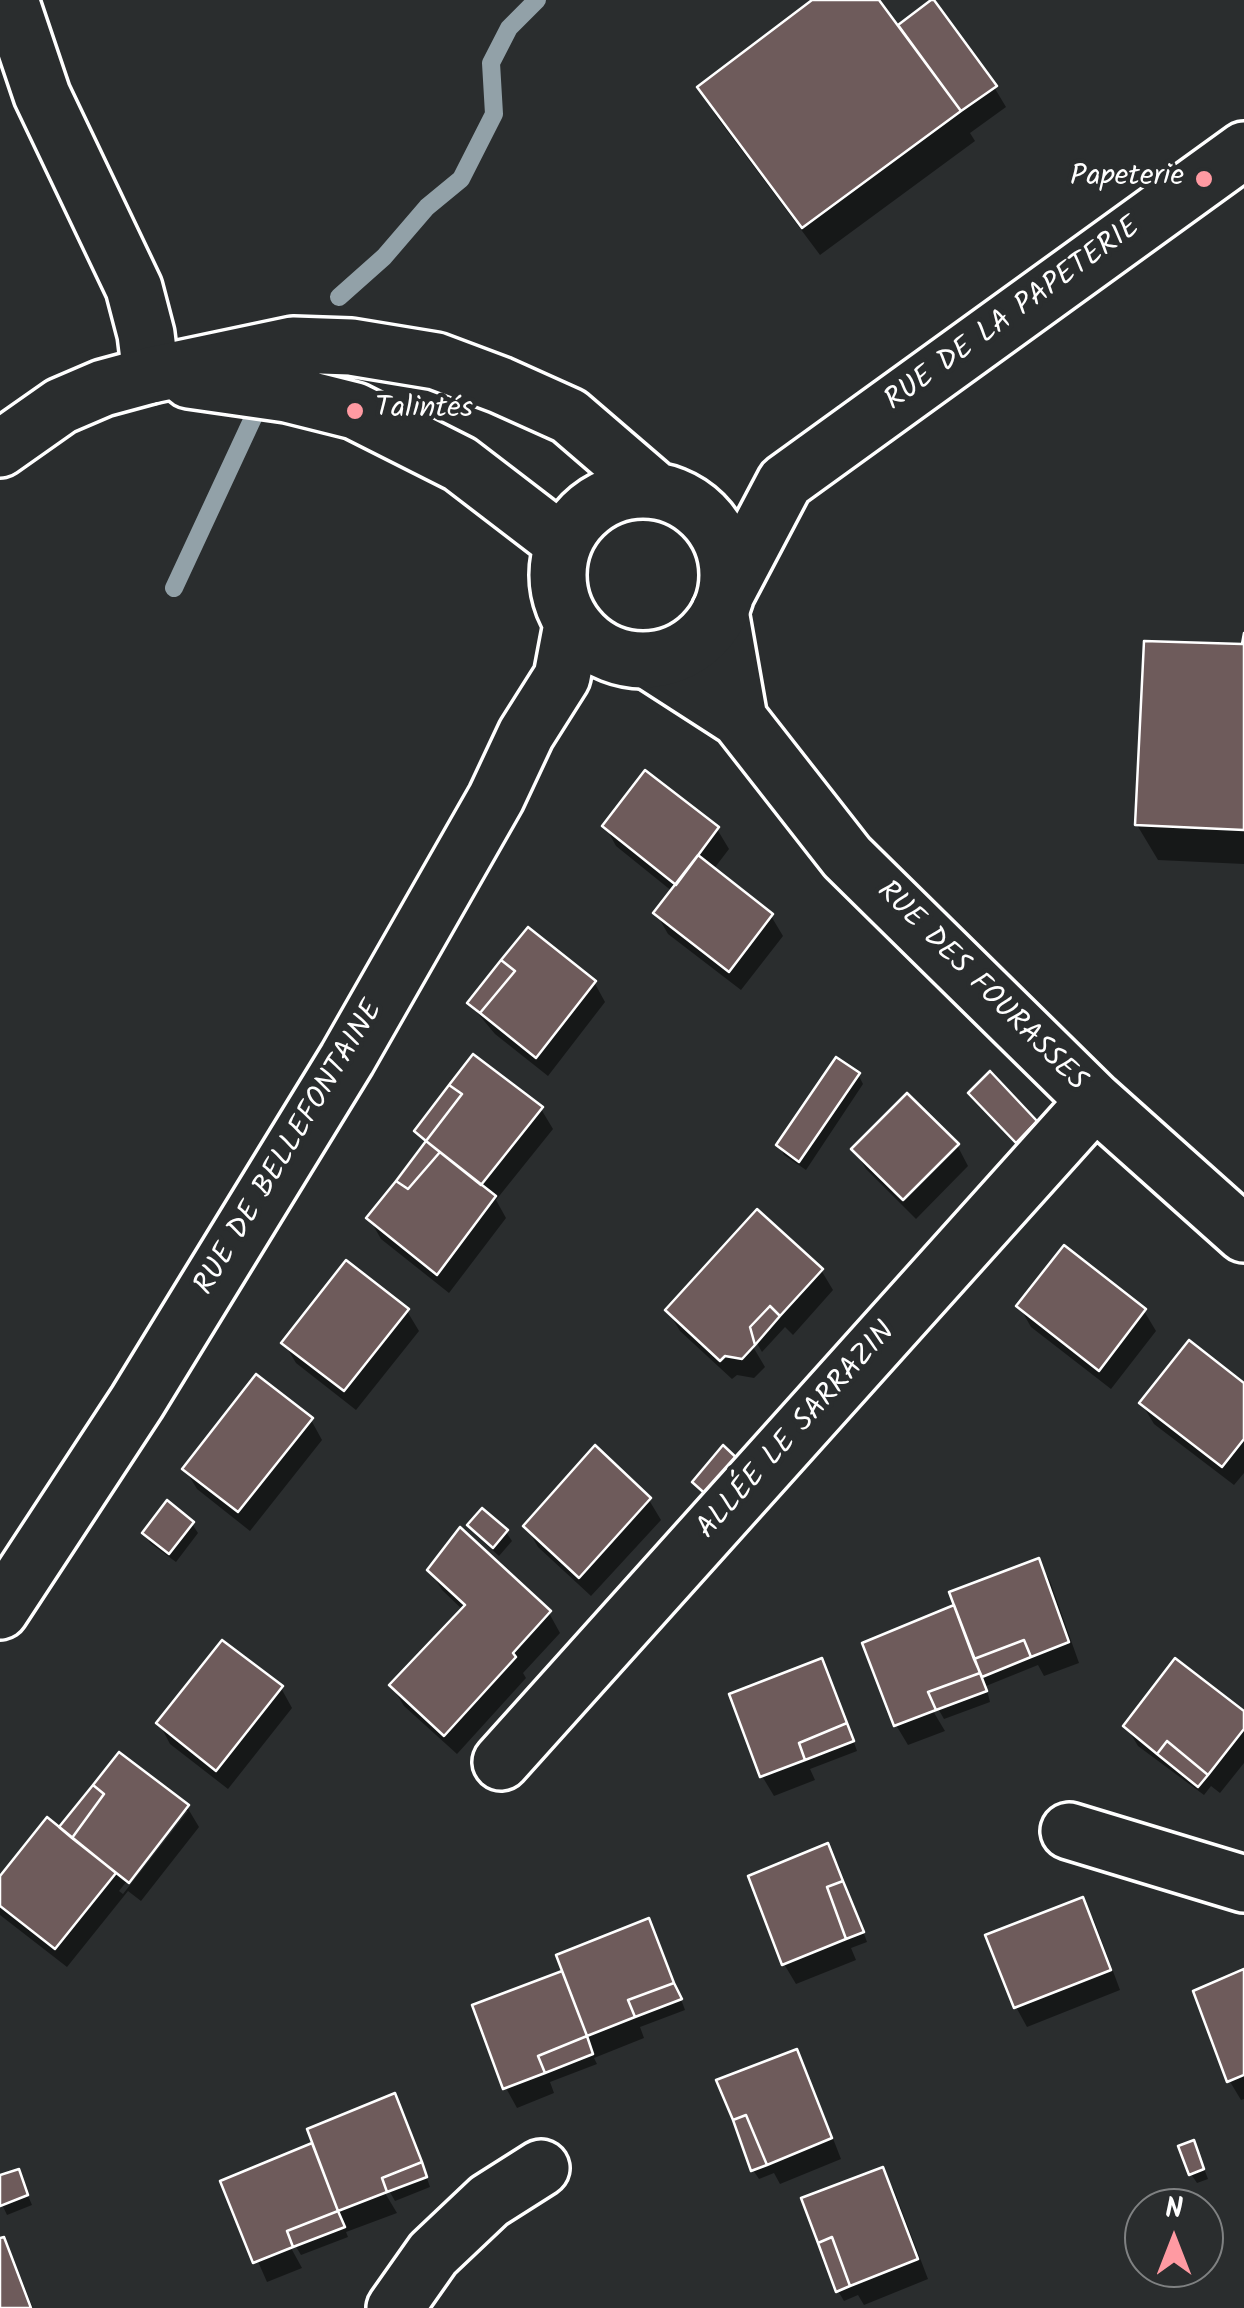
<!DOCTYPE html>
<html>
<head>
<meta charset="utf-8">
<style>
	body { margin:0 }
	#map { position:relative; width:1244px; height:2308px; overflow:hidden; background:#2a2d2e; font-family:Kalam,sans-serif }
	canvas { display:block }
	.north { position:absolute; left:1124px; top:2188px; width:100px; height:100px; box-sizing:border-box; background:#2a2d2e; border:2px solid #7f8182; border-radius:50%; rotate:0deg; font-size:28px; font-weight:700; line-height:40px; text-align:center; color:#fff }
	.north::after { content:''; display:block; margin:auto; width:35px; height:45px; background:#ff9aa2; clip-path:polygon(50% 0,100% 100%,50% 72%,0 100%) }
</style>
</head>
<body>
<div id="map">
<canvas width="1244" height="2308"></canvas>
<div class="north">N</div>
</div>
<script>
const ctx = document.querySelector('canvas').getContext('2d');
ctx.lineJoin = 'round';
function fillPath(path, color) { ctx.fillStyle = color; ctx.fill(path, 'evenodd'); }
const shape = rows => new Path2D(rows.map(r => 'M' + r).join(''));
function trace(path, color, width, dash) { ctx.strokeStyle = color; ctx.lineWidth = width; ctx.lineCap = dash ? 'butt' : 'round'; ctx.setLineDash(dash || []); ctx.stroke(path); }
function drawText(font, color, halo, rows, align = 'center') {
  ctx.font = font + ' Kalam,sans-serif'; ctx.lineWidth = 9; ctx.setLineDash([]); ctx.textBaseline = 'middle'; ctx.strokeStyle = halo; ctx.fillStyle = color; for (const [text, x, y, turn = 0] of rows) {
    ctx.save(); ctx.translate(x, y); ctx.rotate((+turn || 0) * Math.PI / 180); ctx.textAlign = isNaN(turn) ? turn : align; if (halo) ctx.strokeText(text, 0, 0); ctx.fillText(text, 0, 0); ctx.restore();
  }
}
const shadow = shape([
	[816,0,876,0,904,39,908,37,994,87,1006,107,970,133,975,141,820,255,716,116,700,87],
	[1244,646,1244,864,1158,860,1137,825],
	[605,826,717,829,729,849,713,870,771,916,783,936,741,990,668,934,656,913,673,892,616,846],
	[594,982,605,1002,548,1076,495,1034,470,1004],
	[858,1074,863,1084,806,1170,784,1155,779,1145],
	[971,1094,1035,1123,1041,1132,1022,1151],
	[541,1109,553,1129,496,1200,506,1218,449,1293,381,1239,369,1218,427,1144,417,1131],
	[957,1145,968,1166,916,1219,866,1169,854,1149],
	[821,1270,833,1290,793,1335,785,1327,762,1352,751,1333,746,1335,765,1367,754,1378,737,1375,732,1379,680,1331,668,1311],
	[1019,1306,1144,1311,1156,1331,1111,1389,1031,1327],
	[407,1311,419,1331,356,1410,296,1363,284,1343],
	[1244,1386,1244,1473,1234,1485,1154,1424,1142,1404],
	[311,1420,322,1440,250,1531,197,1489,185,1469],
	[595,1448,649,1500,661,1520,591,1596,538,1547,526,1526],
	[192,1524,198,1533,176,1562,150,1543,145,1533],
	[470,1525,506,1532,512,1541,499,1556,476,1535],
	[1038,1561,1050,1581,1079,1663,1044,1676,1038,1665,986,1686,990,1702,944,1719,932,1698,927,1701,945,1731,908,1745,896,1725],
	[972,1646,984,1676,979,1678],
	[430,1570,549,1613,560,1633,523,1673,526,1678,457,1754,404,1706,392,1686,464,1611,442,1590],
	[821,1661,832,1681,857,1751,810,1769,815,1780,774,1796,762,1776],
	[281,1688,292,1708,228,1789,170,1744,159,1723],
	[1244,1715,1244,1763,1220,1793,1211,1786,1204,1795,1138,1746,1126,1726],
	[187,1807,199,1827,141,1901,128,1891,67,1967,0,1915,0,1880,60,1831],
	[182,1811,188,1811,123,1894,119,1891],
	[827,1846,839,1866,867,1942,851,1948,856,1960,796,1984,784,1964],
	[1082,1900,1094,1920,1120,1990,1027,2027,1016,2007],
	[648,1921,659,1941,685,2010,640,2027,644,2038,594,2058,597,2064,550,2082,554,2093,517,2108,506,2088,475,2007,565,1972],
	[1244,1972,1244,2099,1241,2100,1229,2080],
	[796,2052,807,2072,841,2159,780,2184,774,2173,759,2179,753,2170],
	[394,2097,406,2117,430,2187,395,2201,383,2180,379,2183,397,2213,346,2232,348,2237,301,2255,289,2235,285,2237,302,2268,267,2282,223,2182,315,2144],
	[1198,2153,1208,2179,1197,2183,1191,2174],
	[882,2170,894,2190,928,2279,864,2305,858,2295,844,2301,838,2291,805,2200],
	[18,2172,32,2205,7,2215,0,2200,0,2178],
	[2,2240,14,2260,33,2308,0,2308]
]);
const stream = shape([
	[339,297,384,257,427,207,461,179,494,114,491,63,509,28,537,0],
	[174,588,260,403]
]);
const building = shape([
	[812,0,879,0,961,111,802,228,697,87,812,0],
	[931,0,934,0,997,86,961,111,898,25,931,0],
	[1244,633,1244,830,1135,825,1144,641,1242,644,1244,633],
	[645,770,719,827,676,885,602,826,645,770],
	[698,855,773,914,729,972,653,913,698,855],
	[528,927,596,981,536,1058,480,1013,515,971,501,960,528,927],
	[501,960,515,971,480,1013,467,1003,501,960],
	[473,1054,543,1107,481,1185,426,1141,462,1094,449,1085,473,1054],
	[836,1057,860,1073,799,1162,776,1145,836,1057],
	[990,1071,1037,1121,1016,1143,968,1093,990,1071],
	[449,1085,462,1094,426,1141,414,1131,449,1085],
	[907,1093,959,1144,903,1200,851,1149,907,1093],
	[426,1141,440,1152,408,1189,396,1181,426,1141],
	[440,1152,496,1196,437,1275,366,1218,396,1181,408,1189,440,1152],
	[757,1209,823,1269,780,1316,770,1306,750,1327,755,1345,742,1359,725,1356,720,1361,665,1310,757,1209],
	[1064,1245,1146,1309,1099,1371,1016,1306,1064,1245],
	[346,1260,409,1309,344,1391,281,1343,346,1260],
	[770,1306,780,1316,755,1345,750,1327,770,1306],
	[1189,1340,1244,1383,1244,1439,1222,1467,1139,1403,1189,1340],
	[256,1374,313,1418,238,1512,182,1469,256,1374],
	[595,1445,651,1498,579,1578,523,1526,595,1445],
	[723,1445,742,1463,710,1498,692,1482,723,1445],
	[167,1500,194,1522,169,1554,142,1533,167,1500],
	[482,1508,508,1530,493,1548,467,1525,482,1508],
	[460,1527,551,1611,513,1653,516,1657,444,1736,389,1685,465,1605,427,1570,460,1527],
	[1039,1558,1069,1642,1031,1657,1024,1640,974,1659,949,1592,1039,1558],
	[954,1605,980,1673,928,1692,936,1710,894,1726,862,1643,954,1605],
	[222,1640,283,1686,216,1771,156,1723,222,1640],
	[1024,1640,1031,1657,982,1677,974,1659,1024,1640],
	[822,1658,847,1723,799,1743,805,1760,760,1777,729,1694,822,1658],
	[1175,1658,1244,1711,1244,1729,1208,1775,1167,1741,1157,1754,1123,1726,1175,1658],
	[980,1673,987,1691,936,1710,928,1692,980,1673],
	[847,1723,854,1741,805,1760,799,1743,847,1723],
	[1167,1741,1208,1775,1198,1787,1157,1754,1167,1741],
	[119,1752,189,1805,129,1883,72,1838,104,1794,93,1785,119,1752],
	[93,1785,104,1794,72,1838,59,1827,93,1785],
	[47,1817,116,1873,55,1949,0,1906,0,1876,47,1817],
	[828,1843,843,1881,827,1887,846,1939,782,1965,748,1876,828,1843],
	[843,1881,864,1932,846,1939,827,1887,843,1881],
	[1083,1897,1111,1970,1014,2008,985,1935,1083,1897],
	[649,1918,674,1983,628,2000,635,2017,587,2036,556,1955,649,1918],
	[1244,1969,1244,2075,1227,2082,1193,1991,1244,1969],
	[562,1971,587,2036,538,2056,545,2073,503,2089,472,2005,562,1971],
	[674,1983,682,1999,635,2017,628,2000,674,1983],
	[587,2036,593,2054,545,2073,538,2056,587,2036],
	[797,2049,832,2138,767,2165,746,2115,733,2120,716,2080,797,2049],
	[395,2093,422,2162,382,2178,387,2192,338,2211,307,2129,395,2093],
	[746,2115,767,2165,751,2171,733,2120,746,2115],
	[1194,2140,1204,2169,1189,2175,1178,2146,1194,2140],
	[312,2143,338,2211,287,2231,293,2247,253,2263,220,2181,312,2143],
	[422,2162,427,2177,387,2192,382,2178,422,2162],
	[883,2167,918,2259,850,2286,832,2237,818,2243,801,2198,883,2167],
	[19,2169,28,2195,0,2206,0,2175,19,2169],
	[338,2211,345,2227,293,2247,287,2231,338,2211],
	[4,2237,31,2308,0,2308,0,2238,4,2237],
	[832,2237,850,2286,836,2292,818,2243,832,2237]
]);
const minor = shape([
	[10,0,42,95,134,288,146,334,151,375],
	[720,611,739,719],
	[649,661,739,719,847,857,1095,1101,1244,1234],
	[501,1762,1095,1101],
	[1069,1831,1244,1884],
	[395,2308,433,2254,489,2201,541,2168]
]);
const tertiary = shape([
	[189,380,287,394,355,411,460,464,563,543],
	[0,449,61,406,103,388,151,375,293,345,351,347,436,361,500,385,569,416,655,490],
	'558 575a85 85 0 1 1 170 0a85 85 0 1 1-170 0Z',
	[727,592,785,482,1244,150],
	[0,1611,137,1402,347,1059,496,798,526,734,562,677,572,624]
]);
const markers = [
	[1204,179,10,"#ff9aa2"],
	[355,411,10,"#ff9aa2"]
];
const poiNames = [
	["Papeterie",1184,179],
	["Talintés",375,411,"left"]
];
const streetNames = [
	["RUE DE LA PAPETERIE",1014,316,-36],
	["RUE DES FOURASSES",980,988,45],
	["RUE DE BELLEFONTAINE",291,1149,-59],
	["ALLÉE LE SARRAZIN",798,1432,-48]
];
fillPath(shadow, '#0007');
trace(stream, '#92a1a8', 18);
fillPath(building, '#6e5b5b');
trace(building, '#fff', 2.5);
trace(minor, '#fff', 62);
trace(tertiary, '#fff', 62);
trace(minor, '#2a2d2e', 55);
trace(tertiary, '#2a2d2e', 55);
for (const [x, y, r, color] of markers) { const dot = new Path2D(); dot.arc(x, y, r, 0, 2 * Math.PI); ctx.fillStyle = color; ctx.fill(dot); trace(dot, '#2a2d2e', 4); }
drawText('30px', '#fff', '#2a2d2e', poiNames, 'right');
drawText('30px', '#fff', '#2a2d2e', streetNames);
</script>
</body>
</html>
